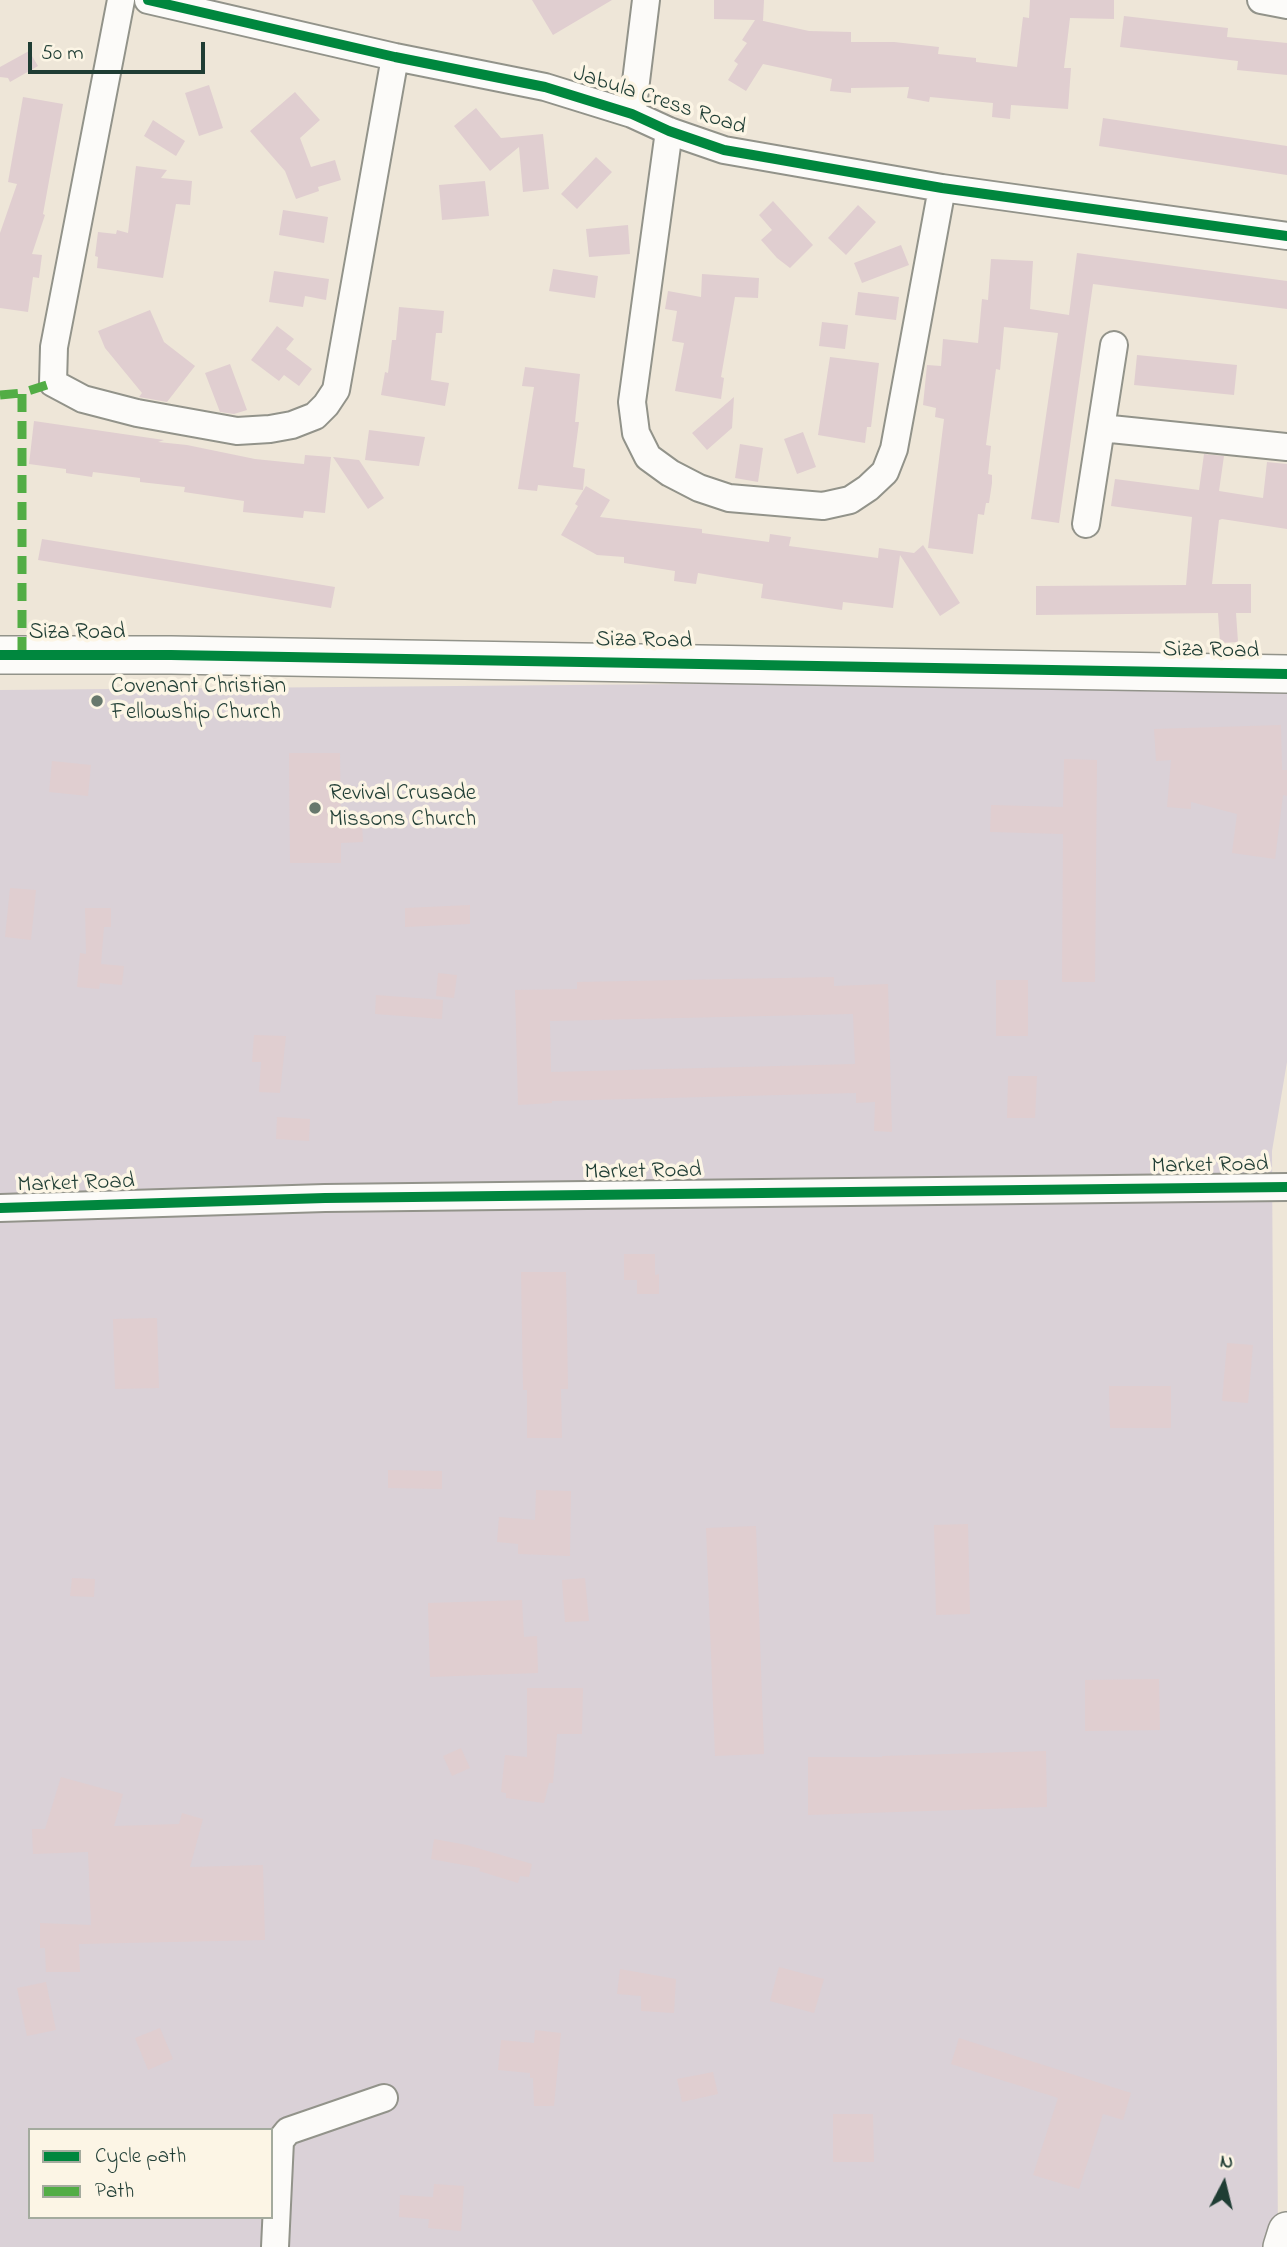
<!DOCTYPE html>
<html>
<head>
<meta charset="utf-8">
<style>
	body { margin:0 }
	#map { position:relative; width:1287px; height:2247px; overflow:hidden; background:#eee6d8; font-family:"Indie Flower",sans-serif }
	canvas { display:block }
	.legend { position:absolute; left:28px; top:2128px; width:245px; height:91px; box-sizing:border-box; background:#fcf5e5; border:2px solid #a4ab9e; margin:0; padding:9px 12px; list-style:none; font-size:21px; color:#1f3d34 }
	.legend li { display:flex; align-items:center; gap:14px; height:35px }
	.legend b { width:35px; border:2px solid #a4ab9e }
	.north { position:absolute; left:1189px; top:2149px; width:70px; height:70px; -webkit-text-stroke:5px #fcf5e5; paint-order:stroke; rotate:7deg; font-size:19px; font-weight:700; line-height:28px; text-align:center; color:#1f3d34 }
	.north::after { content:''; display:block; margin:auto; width:24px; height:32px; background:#1f3d34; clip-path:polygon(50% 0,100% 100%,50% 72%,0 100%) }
	.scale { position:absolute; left:28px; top:42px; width:177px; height:32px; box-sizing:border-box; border:4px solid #1f3d34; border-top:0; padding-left:9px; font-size:21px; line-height:24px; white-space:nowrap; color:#1f3d34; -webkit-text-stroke:5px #fcf5e5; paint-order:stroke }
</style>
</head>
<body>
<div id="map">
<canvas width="1287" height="2247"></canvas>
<ul class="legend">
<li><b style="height:9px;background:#00873e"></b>Cycle path</li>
<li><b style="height:9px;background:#52ad45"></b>Path</li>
</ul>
<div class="north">N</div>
<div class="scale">50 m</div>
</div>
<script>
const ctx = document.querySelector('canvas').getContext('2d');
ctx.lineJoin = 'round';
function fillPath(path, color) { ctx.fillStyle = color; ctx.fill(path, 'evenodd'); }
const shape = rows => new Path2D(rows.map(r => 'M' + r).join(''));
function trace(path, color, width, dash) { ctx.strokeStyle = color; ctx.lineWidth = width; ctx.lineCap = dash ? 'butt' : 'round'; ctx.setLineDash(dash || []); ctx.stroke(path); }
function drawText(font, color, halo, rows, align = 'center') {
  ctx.font = font + ' "Indie Flower",sans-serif'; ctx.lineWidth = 7; ctx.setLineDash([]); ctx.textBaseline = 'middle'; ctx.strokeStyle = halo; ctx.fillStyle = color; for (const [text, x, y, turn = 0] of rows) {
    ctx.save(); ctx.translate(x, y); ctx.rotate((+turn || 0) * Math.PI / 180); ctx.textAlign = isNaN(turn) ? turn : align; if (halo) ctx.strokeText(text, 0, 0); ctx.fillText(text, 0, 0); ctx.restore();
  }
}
const industrial = shape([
	[1025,681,1287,689,1287,1062,1272,1151,1278,2247,0,2247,0,690],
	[30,2130,271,2130,271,2217,30,2217]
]);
const building = shape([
	[532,0,612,0,553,35],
	[714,0,764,0,763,21,759,20,809,31,851,32,851,42,894,42,939,47,938,54,976,58,976,62,1017,67,1023,17,1029,18,1030,0,1114,0,1114,19,1070,18,1064,68,1071,68,1068,109,1011,105,1010,119,992,117,993,103,930,97,929,102,907,98,909,87,851,88,851,93,830,91,832,79,763,64,746,91,728,80,738,64,734,61,747,43,742,40,755,20,714,19],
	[1124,16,1228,28,1227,37,1287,43,1287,75,1237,70,1238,61,1120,47],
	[29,51,38,66,10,82,8,78,0,77,0,67],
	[209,85,223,128,199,136,185,93],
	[295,92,320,120,300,138,311,167,335,160,341,180,318,187,319,191,296,199,285,171,250,131],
	[23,97,63,104,43,214,45,215,32,254,42,255,39,278,33,277,28,312,0,308,0,233,17,184,8,182],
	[476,108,501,138,543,134,549,189,523,192,519,147,490,171,454,126],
	[1103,118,1287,146,1287,175,1099,146],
	[153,120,185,141,176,156,144,136],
	[596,157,612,172,577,209,561,194],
	[136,166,167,170,161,178,192,181,190,205,176,204,163,278,97,268,98,257,95,256,98,232,116,234,117,230,128,233],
	[485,181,489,216,442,220,439,185],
	[773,201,813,245,790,268,777,258,761,240,772,230,759,215],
	[858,205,876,222,846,255,828,238],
	[283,210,328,217,324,243,279,235],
	[628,225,630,254,589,257,586,229],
	[901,245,909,265,862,283,854,263],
	[1077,253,1287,281,1287,309,1093,284,1059,523,1031,519,1058,333,1004,327,1000,370,996,369,986,445,991,446,988,474,992,475,992,483,989,503,986,503,984,515,978,514,973,554,928,548,944,419,935,417,936,408,923,405,927,365,941,366,943,339,978,343,982,299,988,300,991,259,1033,261,1030,309,1069,315],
	[553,269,598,276,595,298,549,291],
	[274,271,329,279,326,300,305,296,303,307,269,302],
	[702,274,759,278,758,298,735,297,721,377,724,378,721,399,675,391,684,343,672,341,677,311,665,309,668,291,701,297],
	[858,292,899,297,896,320,855,315],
	[399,307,444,311,442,333,436,333,431,380,449,383,445,406,381,395,385,372,388,373,392,340,396,340],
	[150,310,164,342,195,366,167,402,139,397,142,393,105,348,98,331],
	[822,322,848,325,845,349,819,346],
	[277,326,294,339,286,349,312,369,299,386,284,375,279,381,251,360],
	[1137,355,1237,365,1234,395,1134,385],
	[830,357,879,363,871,427,867,427,865,443,818,435],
	[230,364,247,410,234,414,220,412,205,373],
	[525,367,580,374,575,422,579,422,573,467,585,469,583,490,538,485,537,491,518,489,534,387,522,386],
	[734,397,732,428,707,450,692,433],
	[34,421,164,440,158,442,187,445,255,459,304,464,305,455,331,457,325,513,304,511,303,518,243,512,244,501,184,492,185,487,140,482,140,478,93,472,92,477,66,473,66,469,29,464],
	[369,430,425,437,419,466,365,460],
	[803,432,816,467,797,474,784,439],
	[740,444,763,448,758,482,735,478],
	[1204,454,1224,456,1219,491,1263,498,1267,462,1287,464,1287,529,1222,519,1219,520,1212,584,1251,584,1251,613,1236,613,1238,642,1220,643,1218,613,1036,615,1036,586,1186,585,1192,517,1111,506,1115,479,1199,490],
	[333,457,359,460,384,498,368,509],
	[586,486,610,500,600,517,702,529,702,533,769,542,770,534,791,537,789,546,878,558,879,548,914,553,923,545,960,603,940,616,900,555,893,608,843,602,842,610,761,598,763,584,698,573,696,584,674,581,675,571,624,563,624,557,597,555,561,535,578,506,575,504],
	[42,539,335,587,331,608,38,560],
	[1281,725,1282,770,1287,770,1287,796,1283,795,1275,859,1232,853,1237,814,1191,802,1191,809,1167,807,1171,760,1156,761,1154,729],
	[289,753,340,753,341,824,362,822,363,842,341,843,341,863,290,863],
	[1064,759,1097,760,1095,982,1062,982,1063,834,990,832,991,805,1063,807],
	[52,761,91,765,88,796,49,792],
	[10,888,36,890,31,940,5,937],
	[470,905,470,924,405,927,405,908],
	[85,908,111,908,111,927,104,927,101,964,124,966,122,985,100,983,99,989,77,987,80,953,86,954],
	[438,973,457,975,454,998,436,996],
	[834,977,834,986,888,984,892,1132,874,1131,875,1102,856,1103,856,1093,552,1101,552,1103,518,1105,515,990,577,989,577,982],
	[853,1014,855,1064,551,1072,550,1021],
	[996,980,1028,980,1028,1036,996,1036],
	[376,995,443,1000,442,1019,375,1014],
	[254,1035,286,1036,280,1093,259,1092,261,1062,252,1062],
	[1008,1076,1037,1076,1035,1118,1007,1118],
	[277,1117,310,1119,309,1141,276,1139],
	[624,1254,655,1254,655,1275,659,1274,659,1294,637,1294,637,1280,624,1280],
	[521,1272,566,1272,568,1389,561,1389,562,1438,527,1438,527,1390,523,1390],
	[157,1318,159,1388,115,1389,113,1319],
	[1227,1343,1253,1345,1248,1403,1222,1401],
	[1109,1386,1171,1386,1171,1428,1110,1428],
	[388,1470,442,1471,442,1489,388,1488],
	[536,1490,571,1491,570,1556,518,1554,518,1544,497,1542,499,1517,535,1520],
	[968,1524,970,1614,936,1615,934,1525],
	[756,1526,764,1754,715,1756,706,1528],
	[72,1578,95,1579,94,1597,70,1596],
	[585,1578,589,1621,565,1622,562,1580],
	[522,1600,524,1637,537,1636,538,1673,430,1677,428,1603],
	[1159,1679,1160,1730,1085,1731,1085,1680],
	[527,1688,583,1688,582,1734,557,1734,553,1783,549,1783,544,1803,506,1798,506,1793,501,1792,505,1755,527,1757],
	[461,1748,470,1768,452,1776,443,1756],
	[1046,1751,1047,1807,808,1815,808,1757,882,1757,882,1756],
	[61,1777,123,1794,114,1826,179,1824,182,1813,203,1819,190,1867,263,1865,265,1940,79,1944,80,1972,46,1972,45,1948,40,1948,40,1923,91,1925,88,1852,33,1854,32,1829,45,1829],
	[434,1839,467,1845,532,1864,529,1877,520,1876,518,1883,479,1871,480,1868,431,1859],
	[779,1967,824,1979,814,2013,770,2001],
	[620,1969,676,1979,674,2013,641,2011,641,1996,617,1994],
	[46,1982,56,2030,27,2036,17,1988],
	[160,2028,173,2059,148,2070,135,2038],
	[535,2030,561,2033,554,2106,534,2106,533,2078,530,2078,530,2073,498,2070,501,2040,534,2043],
	[959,2038,1131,2093,1123,2120,1103,2114,1079,2189,1033,2175,1058,2098,951,2064],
	[713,2072,718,2094,682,2102,677,2079],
	[833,2114,873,2114,874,2162,833,2162],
	[434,2184,464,2186,461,2231,428,2228,429,2219,399,2217,400,2195,433,2197]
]);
const street = shape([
	[121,0,54,347,53,383,83,399,137,413,237,431,270,429,292,425,315,416,326,405,336,390,395,57],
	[148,0,395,57,545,87,632,114,669,131,724,150,942,188,1287,236],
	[1261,0,1287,5],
	[632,114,646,0],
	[669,131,632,402,636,433,648,457,670,473,699,488,729,498,823,506,850,500,868,488,885,472,894,449,942,188],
	[1101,428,1287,447],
	[1086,524,1114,345],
	[0,1208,325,1198,1287,1187],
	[275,2247,280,2141,288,2131,384,2098]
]);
const secondary = shape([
	[0,655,171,655,1287,674],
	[1282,2247,1287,2231]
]);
const quiet = shape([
	[0,395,22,393],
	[22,655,22,393,53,383]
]);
const cycleway = shape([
	[148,0,395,57,545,87,632,114,669,131,724,150,942,188,1287,236],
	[0,655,171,655,1287,674],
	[0,1208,325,1198,1287,1187]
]);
const markers = [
	[97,701,7,"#67786d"],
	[315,808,7,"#67786d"]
];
const streetNames = [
	["Jabula Cress Road",659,102,18],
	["Siza Road",77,634],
	["Siza Road",644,642,1],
	["Siza Road",1211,652,1],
	["Market Road",1210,1167,-1],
	["Market Road",643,1173,-1],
	["Market Road",76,1185,-2]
];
const poiNames = [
	["Covenant Christian",111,688],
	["Fellowship Church",111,714],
	["Revival Crusade",329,795],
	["Missons Church",329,821]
];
fillPath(industrial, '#dad1d7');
fillPath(building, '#e0ced0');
trace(street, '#92938a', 30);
trace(secondary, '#92938a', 40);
trace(street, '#fcfbf9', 26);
trace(secondary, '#fcfbf9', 37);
trace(quiet, '#52ad45', 9, [18, 9]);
trace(cycleway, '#00873e', 10);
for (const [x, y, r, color] of markers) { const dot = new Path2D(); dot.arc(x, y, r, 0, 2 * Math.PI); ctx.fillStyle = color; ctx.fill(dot); trace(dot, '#fcf5e5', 2.5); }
drawText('23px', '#1f3d34', '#fcf5e5', streetNames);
drawText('23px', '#1f3d34', '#fcf5e5', poiNames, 'left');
</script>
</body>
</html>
